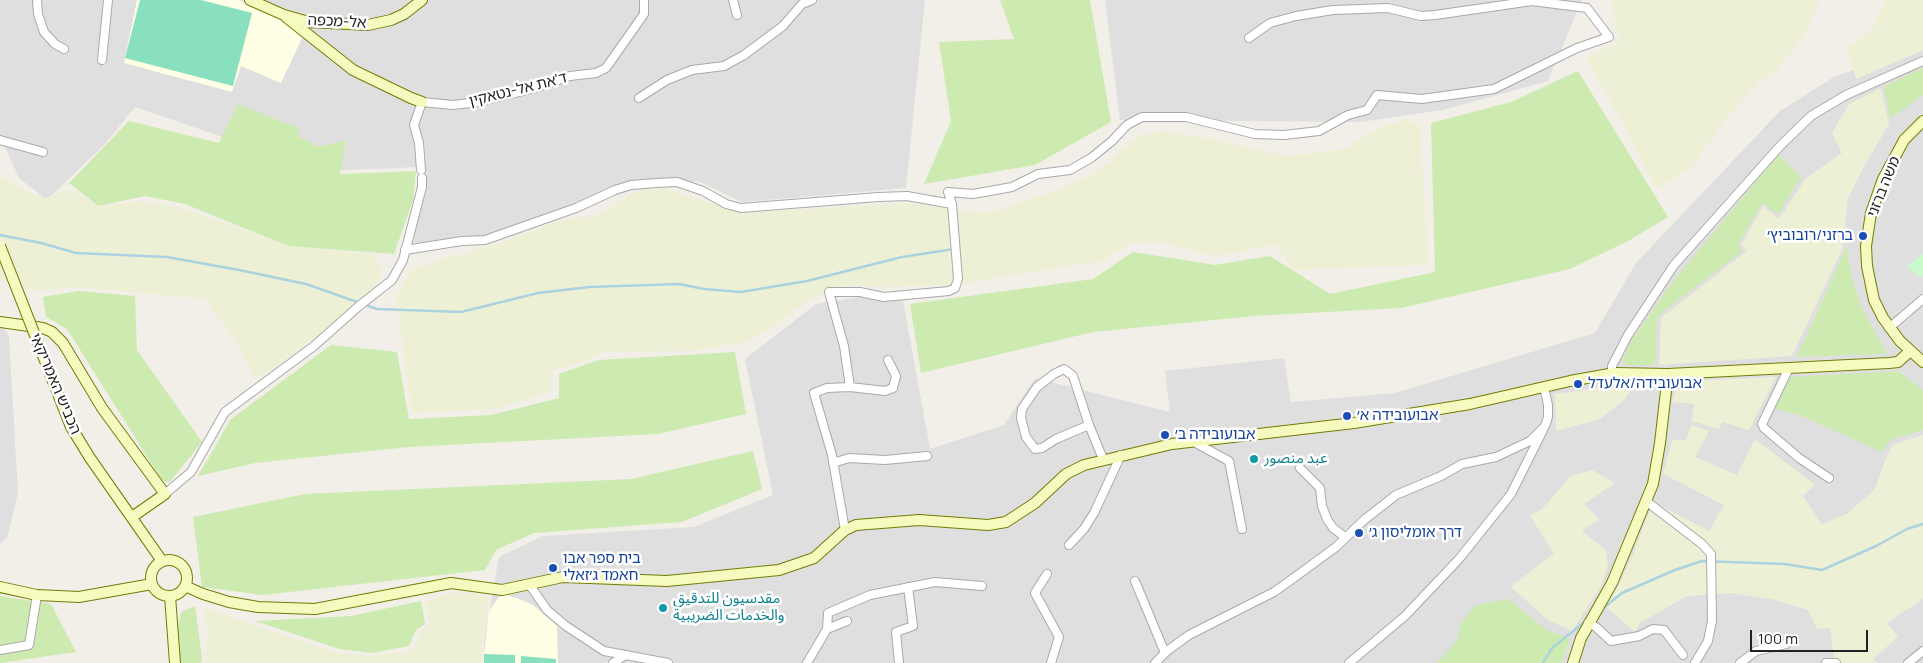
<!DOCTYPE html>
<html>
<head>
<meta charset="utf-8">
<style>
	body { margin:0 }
	#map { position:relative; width:1923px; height:663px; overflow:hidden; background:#f2efe9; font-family:Manrope,sans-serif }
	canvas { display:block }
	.scale { position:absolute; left:1750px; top:630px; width:118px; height:22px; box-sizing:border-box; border:2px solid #222; border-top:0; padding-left:6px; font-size:15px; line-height:18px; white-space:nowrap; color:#222; -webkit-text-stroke:4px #fff; paint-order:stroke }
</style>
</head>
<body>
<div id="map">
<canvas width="1923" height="663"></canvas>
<div class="scale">100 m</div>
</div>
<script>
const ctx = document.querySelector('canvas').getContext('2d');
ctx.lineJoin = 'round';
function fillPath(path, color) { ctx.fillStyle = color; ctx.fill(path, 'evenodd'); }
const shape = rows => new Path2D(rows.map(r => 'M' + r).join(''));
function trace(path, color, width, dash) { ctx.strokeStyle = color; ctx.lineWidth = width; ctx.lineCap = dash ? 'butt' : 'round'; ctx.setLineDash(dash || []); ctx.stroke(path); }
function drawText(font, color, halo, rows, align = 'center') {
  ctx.font = font + ' Manrope,"Noto Sans Arabic","Noto Sans Hebrew",sans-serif'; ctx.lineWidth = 5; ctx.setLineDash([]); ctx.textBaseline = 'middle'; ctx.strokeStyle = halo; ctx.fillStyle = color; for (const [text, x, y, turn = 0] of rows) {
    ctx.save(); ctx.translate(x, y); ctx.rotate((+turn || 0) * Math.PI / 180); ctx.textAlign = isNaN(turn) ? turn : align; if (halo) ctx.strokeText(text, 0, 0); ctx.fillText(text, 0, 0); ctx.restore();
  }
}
const residential = shape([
	[0,0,925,0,906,188,742,202,698,181,633,190,458,247,413,242,421,167,322,171,135,107,105,144,47,200,19,178,0,136],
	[1105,0,1582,0,1548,81,1443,110,1360,122,1120,120],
	[1923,39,1923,663,484,663,484,641,499,557,543,536,694,527,773,495,745,359,816,304,901,290,930,449,1004,425,1035,378,1170,412,1165,371,1284,358,1291,402,1395,393,1595,333,1636,263,1780,111,1834,77,1905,50],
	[0,320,9,337,18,493,7,538,0,544]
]);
const education = shape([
	[137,0,239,0,282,17,303,36,281,83,241,66,232,92,124,63],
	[501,594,517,598,533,605,557,626,558,663,483,663,489,611]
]);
const farmland = shape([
	[1612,0,1820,0,1804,35,1777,70,1759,82,1727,117,1693,166,1657,189,1587,57,1619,43],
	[1886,0,1923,0,1923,50,1856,79,1847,49,1874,27],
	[1881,88,1889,124,1863,168,1848,198,1842,250,1792,356,1659,365,1661,318,1747,251,1741,245,1763,206,1779,219,1806,178,1842,153,1832,133,1849,104],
	[1405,119,1420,125,1428,265,1293,270,1276,244,1219,256,1162,243,1132,243,1101,261,952,285,888,287,841,285,804,302,778,324,747,342,690,351,604,352,581,362,552,371,552,391,494,409,412,413,396,296,413,268,499,243,559,221,600,214,631,194,654,185,744,213,905,203,986,213,1060,189,1097,172,1138,136,1161,131,1201,137,1287,156,1341,150,1382,127],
	[0,176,21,188,45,198,69,189,98,206,140,201,180,207,288,246,374,254,383,268,370,297,281,363,255,379,238,345,205,299,79,287,34,291,0,280],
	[1776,377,1749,430,1722,422,1719,429,1692,421,1694,404,1672,402,1674,395,1678,389,1687,384,1707,380],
	[1636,383,1624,400,1600,419,1556,431,1555,394],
	[1691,425,1709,431,1695,457,1737,475,1755,439,1815,485,1803,496,1822,524,1847,514,1875,489,1887,455,1894,444,1923,435,1923,599,1887,623,1898,637,1873,659,1878,663,1835,663,1830,628,1817,629,1808,610,1776,600,1732,593,1687,596,1640,623,1635,632,1605,606,1620,583,1631,559,1653,502,1709,531,1724,505,1663,474,1672,440,1686,440],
	[1592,470,1615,483,1584,504,1599,519,1582,531,1606,550,1608,565,1601,586,1572,631,1548,620,1511,587,1554,553,1530,516,1542,509,1571,476],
	[449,593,472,593,489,596,481,663,205,663,208,634,204,608,334,652,368,656,412,651,416,644,419,632,430,625,426,602]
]);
const grass = shape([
	[1000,0,1090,0,1111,122,1035,165,924,184,951,121,939,42,1014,39],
	[1923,68,1923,95,1890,119,1884,86],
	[1578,71,1668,217,1630,240,1570,269,1401,308,1254,316,1093,332,921,373,910,304,1093,279,1133,252,1215,265,1270,256,1330,294,1435,272,1431,123,1511,102],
	[238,104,300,129,297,136,318,147,346,140,340,174,416,171,413,200,394,254,288,246,185,204,145,196,98,206,69,183,129,121,219,143],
	[1778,155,1801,177,1778,214,1762,203,1737,246,1743,251,1657,316,1655,365,1626,365,1623,359,1631,341,1671,284],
	[1847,246,1851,275,1861,307,1887,354,1797,357],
	[79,291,135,296,137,350,202,442,169,483,161,479,67,329,46,317,43,297],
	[331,345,397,352,409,419,491,415,559,398,559,374,598,360,735,352,746,414,658,434,409,447,255,463,198,476,231,419],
	[1898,371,1923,390,1923,430,1890,440,1882,452,1799,415,1774,408,1791,377],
	[753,451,762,489,682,522,534,533,496,550,485,570,263,595,202,587,193,517,305,494,631,479],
	[0,596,51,604,76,652,0,663],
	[1508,599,1547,630,1570,639,1561,663,1437,663,1457,641,1460,624,1476,605],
	[421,601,425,624,416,630,409,646,372,653,339,649,255,621,351,616],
	[195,606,202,657,201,663,170,663,181,612]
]);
const park = shape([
	[1923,254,1923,276,1921,278,1907,267]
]);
const pitch = shape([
	[140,0,201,0,252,13,233,86,125,58],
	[484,654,515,655,515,663,484,663],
	[521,656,556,659,556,663,521,663]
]);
const stream = shape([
	[0,235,41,243,76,253,167,257,239,270,306,284,377,309,461,312,538,293,589,287,679,284,704,289,741,292,807,281,902,257,954,249],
	[1602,609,1622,593,1675,570,1702,561,1785,564,1822,570,1876,546,1907,529,1923,524],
	[1543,663,1552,648,1586,621]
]);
const street = shape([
	[37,0,38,14,44,32,55,44,64,49],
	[733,0,737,15],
	[102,60,108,0],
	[639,98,667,80,692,70,724,66,744,55,783,26,802,4,812,0],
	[0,140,43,152],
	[421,170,419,143,414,125,422,102,453,105,478,102,535,88,570,76,596,73,606,68,644,14,644,0],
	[952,204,948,192,973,194,1012,187,1038,174,1070,170,1091,158,1112,141,1127,125,1142,117,1186,117,1255,134,1284,135,1319,131,1348,115,1367,110,1377,95,1422,99,1494,89,1577,48,1609,37,1587,8,1532,1,1435,15,1421,16,1388,8,1333,10,1296,16,1270,23,1249,38],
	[405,250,462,241,485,240,576,208,615,190,631,185,656,183,677,182,703,191,726,204,741,208,878,197,907,196,952,204,958,279,955,288,949,291,884,297,860,292,829,292,844,346,850,387],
	[1889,328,1923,299],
	[1789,368,1762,424,1764,428,1799,458,1829,478],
	[1612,374,1612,366,1628,335,1674,265,1781,145,1811,116,1846,95,1923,61],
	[1089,425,1073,376,1064,369,1054,374,1037,387,1022,409,1021,418,1026,437,1035,449,1042,448,1056,439,1089,425,1103,459],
	[1192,441,1229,461,1242,529],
	[833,463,849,458,885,460,927,456],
	[1300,468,1320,488,1322,506,1327,519,1333,528,1345,537],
	[165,494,191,472,225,412,314,346,359,306,392,280,403,260,422,187,422,178],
	[1646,501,1702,544,1711,554,1712,621,1708,641,1695,663],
	[845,530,832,455,814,393,827,388,850,387,885,391,893,388,896,376,888,360],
	[1069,545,1084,529,1094,513,1121,455],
	[1047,574,1035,593,1059,637,1051,663],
	[1135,581,1165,653],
	[529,584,547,610,566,626,604,651,668,663],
	[1588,623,1596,627,1611,641,1639,636,1653,629,1664,630,1683,655],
	[827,629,828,613,870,595,935,582,982,586],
	[0,650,29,645,37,595],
	[613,663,624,656],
	[807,663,827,629,847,621],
	[899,663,896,632,913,626,908,587],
	[1155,663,1167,651,1189,635,1274,592,1295,577,1336,547,1364,520,1396,495,1441,476,1462,464,1496,457,1530,441,1545,426,1548,417,1548,405,1544,387],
	[1349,663,1405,616,1459,559,1511,494,1543,430],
	[1740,663,1756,651,1786,644],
	[1826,663,1836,663],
	[1908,663,1923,651]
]);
const secondary = shape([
	[250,0,284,15,309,22,368,25,391,20,404,14,422,0],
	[286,17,353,70,411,98,422,102],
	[1923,121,1904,140,1883,179,1871,213,1866,246,1867,266,1874,300,1883,318,1900,341,1923,362],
	[0,322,43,328,52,332,63,343,102,408,165,494,132,517],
	[71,427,90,458,162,561],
	'151 578a18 18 0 1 1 36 0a18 18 0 1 1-36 0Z',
	[185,586,203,594,229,602,258,607,315,609,451,583,502,590,563,577,667,581,779,570,814,558,845,530,856,525,919,520,988,525,1006,522,1035,503,1066,474,1084,465,1172,444,1354,423,1470,404,1570,381,1615,373,1668,374,1889,363,1898,362,1909,352],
	[0,587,37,595,79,597,152,584],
	[170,596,175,663],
	[1573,663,1581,638,1612,583,1653,484,1660,443,1668,374]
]);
const secondaryBridge = shape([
	[0,246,71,427]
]);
const markers = [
	[1863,236,5,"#1a4fb4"],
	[1578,384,5,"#1a4fb4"],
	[1347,416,5,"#1a4fb4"],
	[1165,435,5,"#1a4fb4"],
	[1254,459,5,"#0f9aa8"],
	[1359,533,5,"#1a4fb4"],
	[553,568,5,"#1a4fb4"],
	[663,608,5,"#0f9aa8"]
];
const streetNames = [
	["אל-מכפה",337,22,3],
	["ד'את אל-נטאקין",518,90,-14],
	["משה ברזני",1884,187,-68],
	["הכביש האמריקאי",55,384,67]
];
const transitNames = [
	["ברזני/רובוביץ׳",1853,236,"right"],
	["אבועובידה/אלעדל",1588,384],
	["אבועובידה א׳",1357,416],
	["אבועובידה ב׳",1175,435],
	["דרך אומליסון ג׳",1369,533],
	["בית ספר אבו",563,559],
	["חאמד ג׳זאלי",563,576]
];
const cultureNames = [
	["عبد منصور",1264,459],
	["مقدسيون للتدقيق",673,599],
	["والخدمات الضريبية",673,616]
];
fillPath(residential, '#e0dfdf');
fillPath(education, '#ffffe5');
fillPath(farmland, '#eef0d5');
fillPath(grass, '#cdebb0');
fillPath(park, '#c8facc');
fillPath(pitch, '#88e0be');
trace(stream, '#aad3df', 2.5);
trace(street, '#a9a9a9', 10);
trace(secondary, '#707d05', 12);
trace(street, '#fff', 8);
trace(secondary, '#f7fabf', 10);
trace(secondaryBridge, '#707d05', 12, []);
trace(secondaryBridge, '#f7fabf', 10);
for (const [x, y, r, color] of markers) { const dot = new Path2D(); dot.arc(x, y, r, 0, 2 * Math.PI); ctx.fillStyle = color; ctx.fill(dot); trace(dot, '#fff', 2); }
drawText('15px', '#222', '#fff', streetNames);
drawText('15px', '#164399', '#fff', transitNames, 'left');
drawText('15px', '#0d838f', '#fff', cultureNames, 'left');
</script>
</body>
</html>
